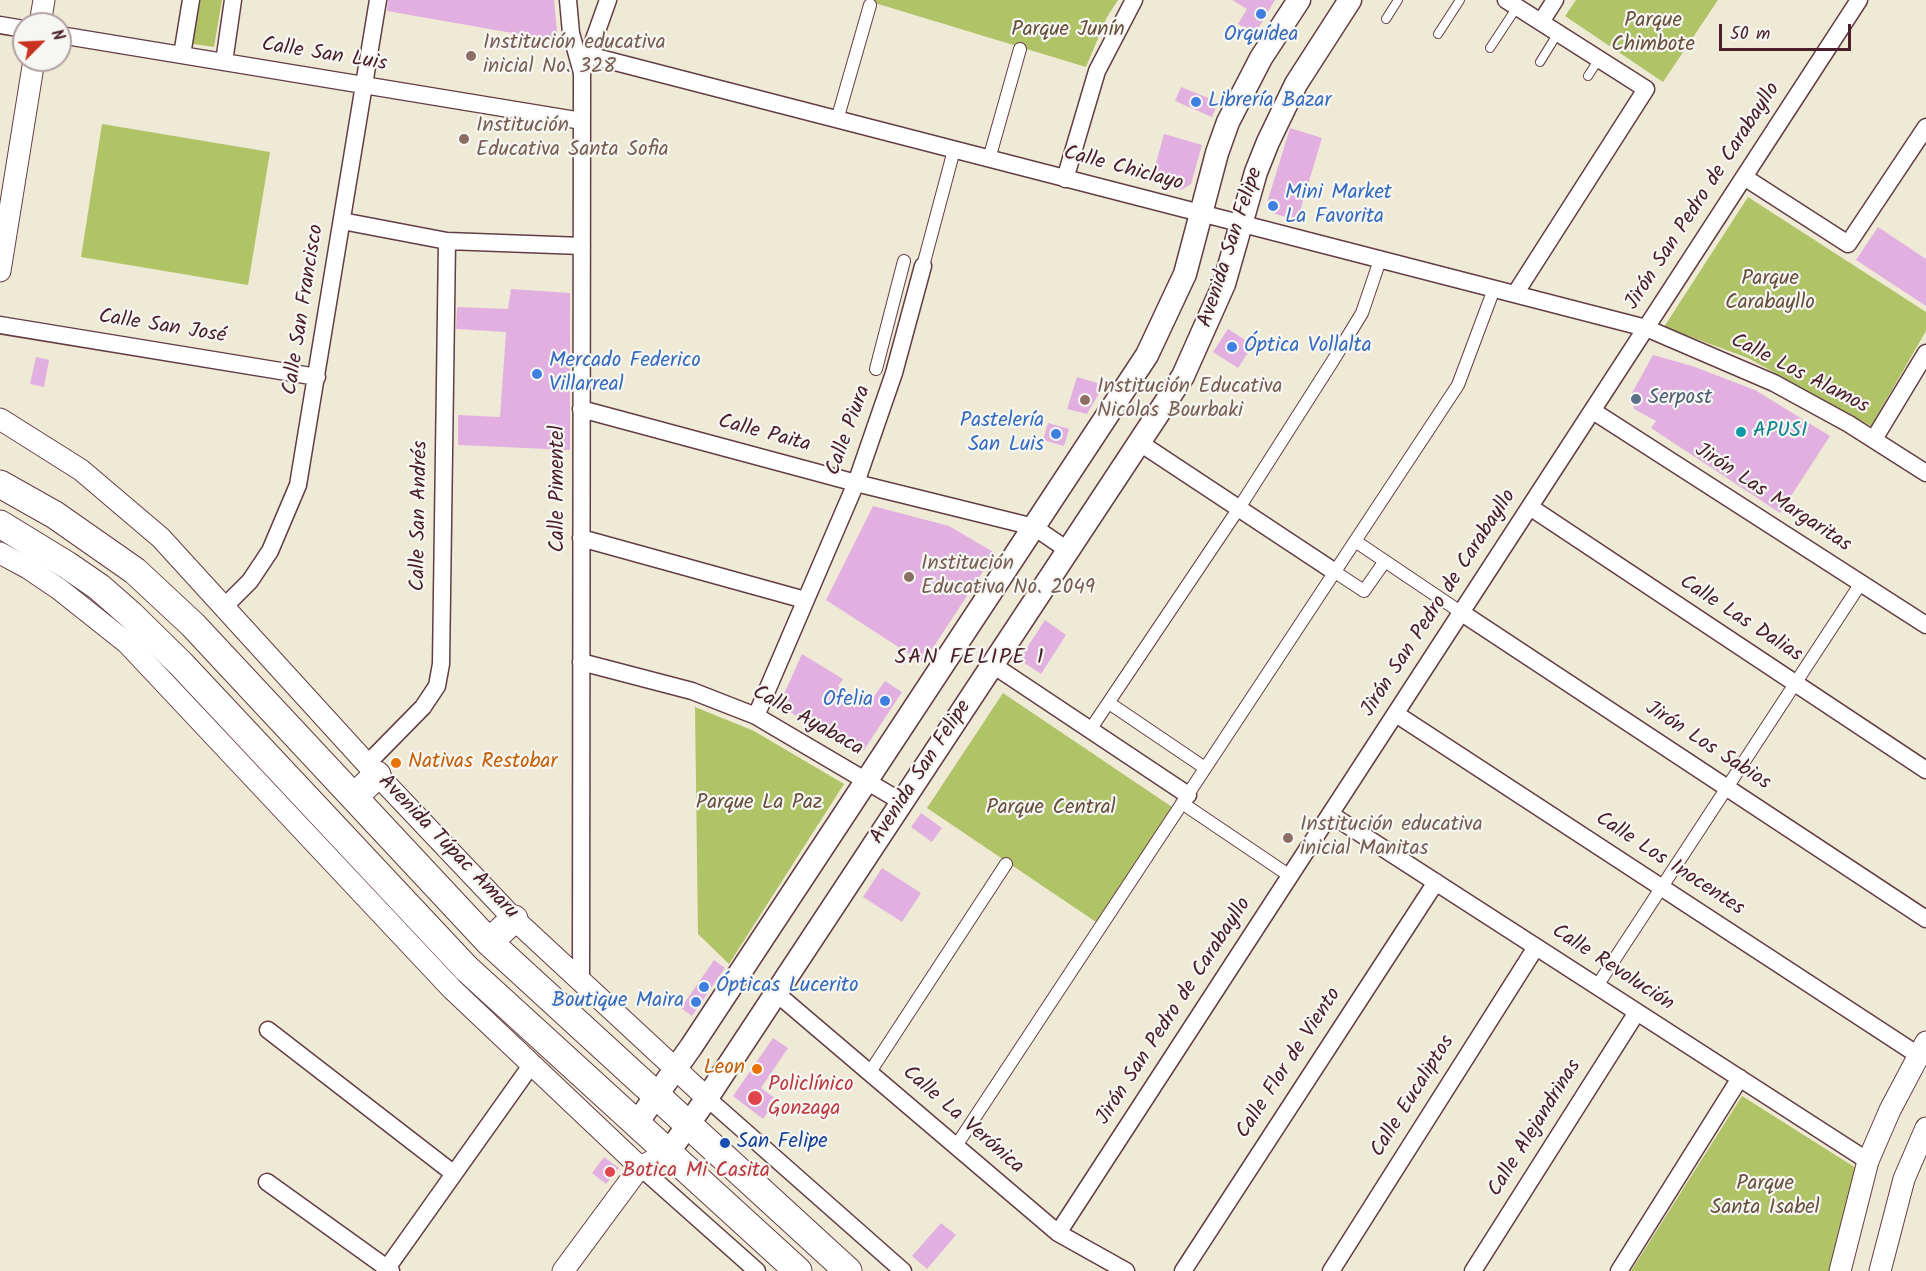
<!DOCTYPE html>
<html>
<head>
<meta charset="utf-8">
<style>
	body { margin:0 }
	#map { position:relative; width:1926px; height:1271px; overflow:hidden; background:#efead5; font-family:Kalam,sans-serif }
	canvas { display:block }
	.north { position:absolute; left:12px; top:12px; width:60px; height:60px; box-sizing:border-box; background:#f6f6f2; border:2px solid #b1a0a2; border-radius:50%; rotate:66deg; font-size:16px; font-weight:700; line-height:24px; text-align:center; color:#4a1f2b }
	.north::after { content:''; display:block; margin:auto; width:21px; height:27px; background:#c8321e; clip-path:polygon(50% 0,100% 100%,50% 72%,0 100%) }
	.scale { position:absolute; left:1719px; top:24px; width:132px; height:27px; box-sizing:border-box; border:3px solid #4a1f2b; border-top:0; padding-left:8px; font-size:18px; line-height:21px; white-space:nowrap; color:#4a1f2b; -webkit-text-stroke:4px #f6f6f2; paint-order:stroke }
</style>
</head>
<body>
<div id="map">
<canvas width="1926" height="1271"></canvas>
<div class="north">N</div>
<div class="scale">50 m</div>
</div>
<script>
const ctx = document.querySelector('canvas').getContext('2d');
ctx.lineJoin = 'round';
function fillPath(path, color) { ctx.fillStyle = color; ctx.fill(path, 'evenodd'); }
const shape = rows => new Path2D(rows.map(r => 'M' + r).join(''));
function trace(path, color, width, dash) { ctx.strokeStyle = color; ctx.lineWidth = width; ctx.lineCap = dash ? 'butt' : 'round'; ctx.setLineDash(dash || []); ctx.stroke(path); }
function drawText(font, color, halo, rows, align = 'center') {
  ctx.font = font + ' Kalam,sans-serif'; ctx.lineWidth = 4.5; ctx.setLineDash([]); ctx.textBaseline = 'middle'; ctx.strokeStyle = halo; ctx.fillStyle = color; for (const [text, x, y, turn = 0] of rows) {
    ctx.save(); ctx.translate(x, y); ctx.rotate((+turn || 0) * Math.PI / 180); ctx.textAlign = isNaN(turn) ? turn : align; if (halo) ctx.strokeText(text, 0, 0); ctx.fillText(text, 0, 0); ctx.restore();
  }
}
const green = shape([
	[200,0,222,0,214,47,193,44],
	[865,0,1118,0,1107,17,1086,67],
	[1576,0,1718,0,1663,82,1565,16],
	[102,124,270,152,248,285,81,257],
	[1748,197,1926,312,1926,331,1871,426,1748,358,1664,327],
	[1003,693,1175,809,1099,924,927,808],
	[695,707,754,731,844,784,729,964,698,934],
	[1742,1096,1856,1168,1831,1271,1631,1271]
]);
const building = shape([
	[388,0,554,0,558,41,387,11],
	[1232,0,1275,0,1255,34,1238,24,1247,9],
	[1181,87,1218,102,1212,117,1175,101],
	[1290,128,1322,138,1297,221,1270,212,1267,203],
	[1164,134,1202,145,1191,184,1181,190,1151,181],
	[1878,227,1926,259,1926,306,1856,260],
	[511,289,570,293,570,450,458,445,458,415,500,417,506,332,456,329,457,307,508,309],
	[1228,329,1253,345,1238,368,1213,352],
	[1653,355,1692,366,1755,390,1830,436,1780,513,1651,428,1656,421,1634,409,1632,393],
	[36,357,49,360,44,387,30,384],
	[1077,377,1104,385,1087,414,1067,409],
	[1048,423,1069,429,1064,446,1043,440],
	[873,506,949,526,995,553,923,663,826,600],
	[1045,620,1066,635,1041,674,1023,662,1022,655],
	[802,654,843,679,838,686,867,706,885,681,902,692,864,750,854,752,779,705],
	[921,813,942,828,932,842,911,827],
	[882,868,921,893,902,922,863,897],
	[714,960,725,968,692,1016,681,1008],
	[773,1038,788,1048,761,1088,777,1100,763,1119,733,1096],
	[604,1157,619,1168,606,1184,592,1173],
	[941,1223,956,1235,927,1269,912,1256]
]);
const service = shape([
	[1386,19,1398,0],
	[1438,34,1460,0],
	[1490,48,1517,7],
	[1540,62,1558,33],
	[1588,76,1599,59]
]);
const pedestrian = shape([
	[837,120,870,5],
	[989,159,1020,49],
	[923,266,954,150],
	[876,369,904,261],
	[1355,541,1462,613],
	[1335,572,1364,591,1385,561],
	[1109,703,1205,768],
	[1090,730,1239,508,1334,359,1362,313,1380,260],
	[1182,803,1290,876],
	[1597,986,1861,583],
	[870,1072,1006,864],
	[956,1146,1458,385,1494,289]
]);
const minor = shape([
	[568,0,571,33,582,73],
	[1506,0,1646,89,1515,294],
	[1541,22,1555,0],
	[0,25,24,29],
	[60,35,582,121],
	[182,55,191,0],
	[588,55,1646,328,1774,383,1849,424,1926,473],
	[224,62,233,0],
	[1744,177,1848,244,1926,127],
	[1065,179,1097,71,1134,0],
	[342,221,447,241,582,246],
	[0,325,317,377],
	[581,409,856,483,1034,527,1069,551],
	[1593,411,1926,625],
	[1874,439,1926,353],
	[1140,443,1335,572],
	[1530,507,1926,770],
	[581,538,805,600],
	[225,606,250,581,270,551,298,485,378,0],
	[1462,613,1926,919],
	[581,662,692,691,756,716,902,802],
	[993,665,1188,795],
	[1396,714,1918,1055],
	[756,716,856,483,894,373,923,266],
	[367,764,423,707,437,686,441,664,447,241],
	[1330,814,1868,1161],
	[581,982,582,73,608,0],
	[776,993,1058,1233,1126,1271],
	[268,1030,453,1173],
	[707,1098,903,1271],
	[640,1167,757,1271],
	[267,1182,391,1271],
	[1058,1233,1859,0],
	[385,1271,532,1064],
	[1183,1271,1436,882],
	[1331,1271,1536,947],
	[1473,1271,1637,1012],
	[1619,1271,1740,1078]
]);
const tertiary = shape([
	[40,24,44,0],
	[0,271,34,60],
	[0,419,81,470,161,538,367,764,514,919,707,1098],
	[0,553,28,568,59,589,127,643,452,989,640,1167],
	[563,1271,640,1167,668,1153],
	[1840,1271,1868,1161,1890,1110,1926,1042],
	[1880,1271,1904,1179,1926,1128]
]);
const secondary = shape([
	[636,1124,691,1047,1147,355,1185,274,1217,153,1228,122,1261,58,1299,0],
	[668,1153,707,1098,1183,376,1224,284,1256,172,1268,142,1296,84,1350,0]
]);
const trunk = shape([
	[0,484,55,515,135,571,193,625,489,942,848,1271],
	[0,524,67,565,99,587,131,615,181,664,466,968,798,1271],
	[354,797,377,775],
	[489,942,514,919]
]);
const markers = [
	[1261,14,6,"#3f7fe0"],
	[471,56,6,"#8d6e63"],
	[1196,102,6,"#3f7fe0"],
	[464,139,6,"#8d6e63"],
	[1273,206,6,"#3f7fe0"],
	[1232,347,6,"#3f7fe0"],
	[537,374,6,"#3f7fe0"],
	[1636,399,6,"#5c6f8a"],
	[1085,400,6,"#8d6e63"],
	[1741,432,6,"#0f9aa8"],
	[1056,434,6,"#3f7fe0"],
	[909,577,6,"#8d6e63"],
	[885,701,6,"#3f7fe0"],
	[396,763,6,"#e8710a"],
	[1288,838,6,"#8d6e63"],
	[704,987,6,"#3f7fe0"],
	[696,1002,6,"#3f7fe0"],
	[757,1069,6,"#e8710a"],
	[755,1098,8,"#e0444e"],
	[725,1143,6,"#1a4fb4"],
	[610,1172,6,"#e0444e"]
];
const parkNames = [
	["Parque",1653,22],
	["Chimbote",1653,46],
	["Parque Junín",1068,31],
	["Parque",1770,280],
	["Carabayllo",1770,304],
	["Parque La Paz",759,804],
	["Parque Central",1051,809],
	["Parque",1765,1185],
	["Santa Isabel",1765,1209]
];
const shopNames = [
	["Orquídea",1261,36,"center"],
	["Librería Bazar",1208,102],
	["Mini Market",1285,194],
	["La Favorita",1285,218],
	["Óptica Vollalta",1244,347],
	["Mercado Federico",549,362],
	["Villarreal",549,386],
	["Pastelería",1044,422,"right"],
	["San Luis",1044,446,"right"],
	["Ofelia",873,701,"right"],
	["Ópticas Lucerito",716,987],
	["Boutique Maira",684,1002,"right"]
];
const educationNames = [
	["Institución educativa",483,44],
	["inicial No. 328",483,68],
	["Institución",476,127],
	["Educativa Santa Sofia",476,151],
	["Institución Educativa",1097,388],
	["Nicolas Bourbaki",1097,412],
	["Institución",921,565],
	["Educativa No. 2049",921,589],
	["Institución educativa",1300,826],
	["inicial Manitas",1300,850]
];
const streetNames = [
	["Calle San Luis",324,56,9],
	["Calle Chiclayo",1123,170,15],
	["Jirón San Pedro de Carabayllo",1704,197,-57],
	["Avenida San Felipe",1232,248,-72],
	["Calle San Francisco",305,310,-81],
	["Calle San José",162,328,9],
	["Calle Los Alamos",1799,375,27],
	["Calle Piura",850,431,-70],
	["Calle Paita",764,435,15],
	["Calle Pimentel",559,489,-90],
	["Jirón Las Margaritas",1772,499,33],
	["Calle San Andrés",421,516,-89],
	["Jirón San Pedro de Carabayllo",1440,604,-57],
	["Calle Las Dalias",1740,620,33],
	["Calle Ayabaca",807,722,29],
	["Jirón Los Sabios",1707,747,33],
	["Avenida San Felipe",922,773,-57],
	["Avenida Túpac Amaru",447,848,46],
	["Calle Los Inocentes",1669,865,33],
	["Calle Revolución",1612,969,33],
	["Jirón San Pedro de Carabayllo",1175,1012,-57],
	["Calle Flor de Viento",1290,1064,-57],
	["Calle Eucaliptos",1414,1097,-58],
	["Calle La Verónica",962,1121,41],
	["Calle Alejandrinas",1536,1129,-58]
];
const serviceNames = [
	["Serpost",1648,399]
];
const cultureNames = [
	["APUSI",1753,432]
];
const foodNames = [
	["Nativas Restobar",408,763],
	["Leon",745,1069,"right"]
];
const healthNames = [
	["Policlínico",768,1086],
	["Gonzaga",768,1110],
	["Botica Mi Casita",622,1172]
];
const transitNames = [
	["San Felipe",737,1143]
];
const neighbourhoodNames = [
	["SAN FELIPE 1",970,659]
];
fillPath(green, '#b0c367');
fillPath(building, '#e1b0e0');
trace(service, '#633d44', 10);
trace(pedestrian, '#633d44', 14);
trace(minor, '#633d44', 19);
trace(tertiary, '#633d44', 23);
trace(secondary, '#633d44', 25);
trace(trunk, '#633d44', 29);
trace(service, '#fff', 8);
trace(pedestrian, '#fff', 12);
trace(minor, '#fff', 16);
trace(tertiary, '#fff', 21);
trace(secondary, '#fff', 22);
trace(trunk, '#fff', 27);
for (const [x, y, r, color] of markers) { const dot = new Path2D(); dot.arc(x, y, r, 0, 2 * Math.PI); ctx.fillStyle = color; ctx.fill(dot); trace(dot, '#f6f6f2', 2); }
drawText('21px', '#69503d', '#f6f6f2', parkNames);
drawText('21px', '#366cbe', '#f6f6f2', shopNames, 'left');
drawText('21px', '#785e54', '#f6f6f2', educationNames, 'left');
drawText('21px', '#4a1f2b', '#f6f6f2', streetNames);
drawText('21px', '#4e5e75', '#f6f6f2', serviceNames, 'left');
drawText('21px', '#0d838f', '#f6f6f2', cultureNames, 'left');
drawText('21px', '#c56008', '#f6f6f2', foodNames, 'left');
drawText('21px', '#be3a42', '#f6f6f2', healthNames, 'left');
drawText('21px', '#164399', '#f6f6f2', transitNames, 'left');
ctx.letterSpacing = '1.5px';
drawText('22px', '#4a1f2b', '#f6f6f2', neighbourhoodNames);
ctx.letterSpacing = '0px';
</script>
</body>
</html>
